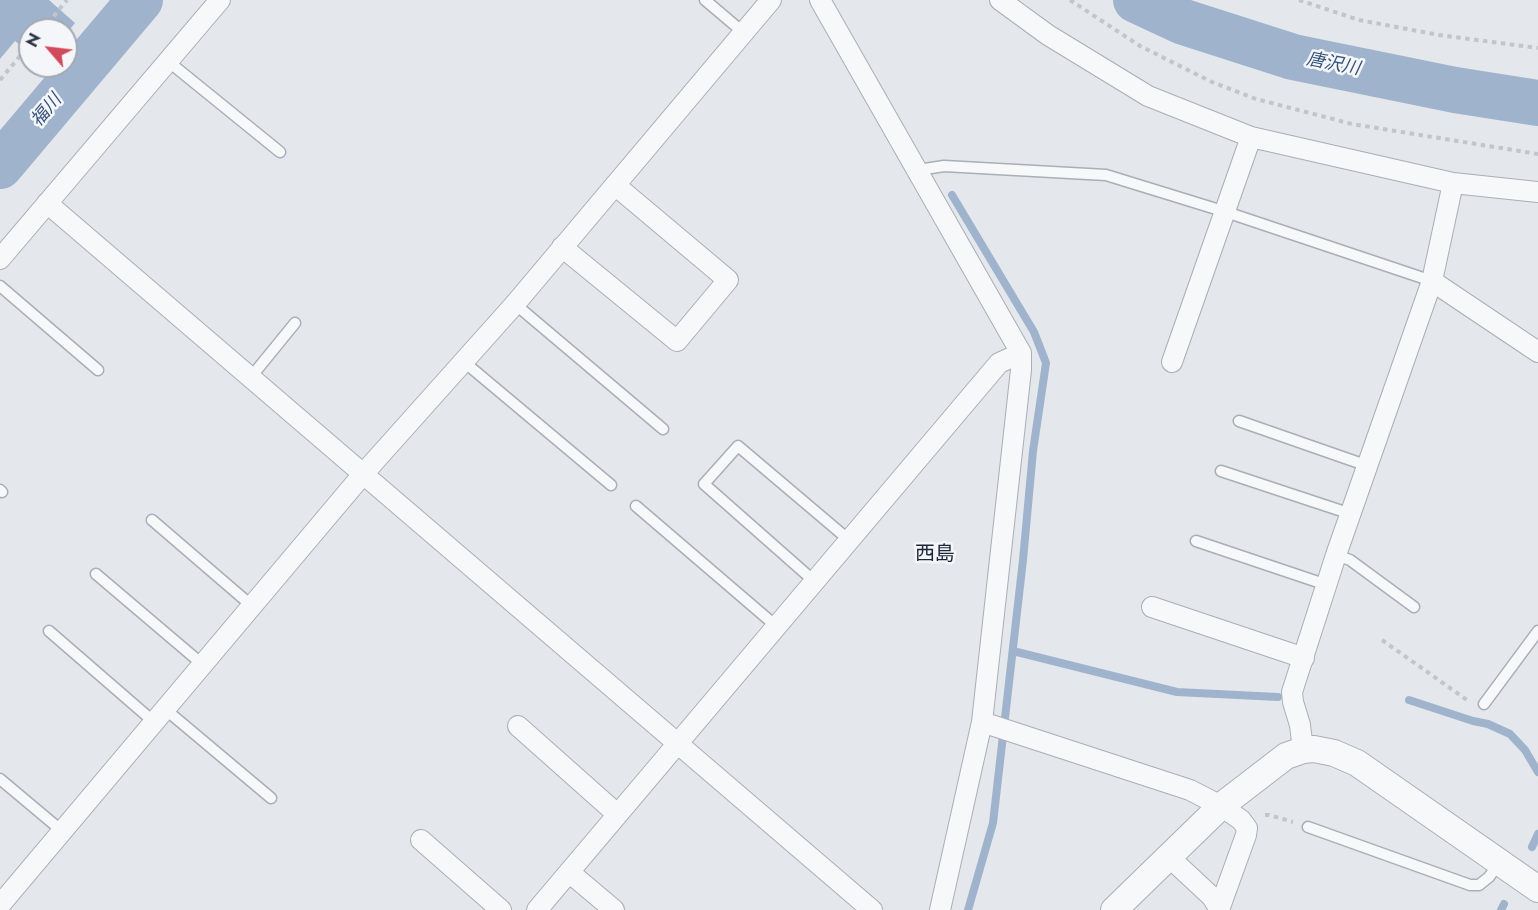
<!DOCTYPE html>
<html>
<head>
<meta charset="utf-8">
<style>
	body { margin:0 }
	#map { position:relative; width:1538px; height:910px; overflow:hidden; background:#e4e7ec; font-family:Jost,sans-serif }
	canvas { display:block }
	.north { position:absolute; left:18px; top:18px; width:60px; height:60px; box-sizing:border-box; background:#f4f6f9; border:2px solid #a4a8b1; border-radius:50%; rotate:298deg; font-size:16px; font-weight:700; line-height:24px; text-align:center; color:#2b3445 }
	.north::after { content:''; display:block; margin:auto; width:21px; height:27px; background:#d1495b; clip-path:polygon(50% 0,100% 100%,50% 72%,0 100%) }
</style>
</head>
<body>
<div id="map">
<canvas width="1538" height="910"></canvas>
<div class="north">N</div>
</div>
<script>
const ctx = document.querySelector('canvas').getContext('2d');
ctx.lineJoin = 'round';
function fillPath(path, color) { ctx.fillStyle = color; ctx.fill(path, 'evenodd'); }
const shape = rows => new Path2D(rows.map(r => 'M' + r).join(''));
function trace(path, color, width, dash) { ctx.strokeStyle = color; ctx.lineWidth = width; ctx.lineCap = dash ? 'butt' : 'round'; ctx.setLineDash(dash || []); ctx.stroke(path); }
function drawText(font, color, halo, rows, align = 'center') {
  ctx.font = font + ' Jost,"Noto Sans JP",sans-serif'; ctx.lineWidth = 5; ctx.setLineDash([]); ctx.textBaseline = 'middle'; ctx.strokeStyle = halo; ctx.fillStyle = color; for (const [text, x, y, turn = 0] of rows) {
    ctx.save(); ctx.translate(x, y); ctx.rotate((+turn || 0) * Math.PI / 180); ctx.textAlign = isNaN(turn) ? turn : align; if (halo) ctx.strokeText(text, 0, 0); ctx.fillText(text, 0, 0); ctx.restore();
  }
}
const water = shape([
	[0,0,49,0,75,23,66,34,66,30,30,30,30,53,15,41,0,59]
]);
const stream = shape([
	[66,48,86,64],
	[952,195,1034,332,1046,363,1033,451,1023,560,993,823,968,910],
	[1013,651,1177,692,1278,697],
	[1409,700,1473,721,1488,724,1510,734,1525,750,1538,772],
	[1532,847,1538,834],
	[1501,910,1504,904]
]);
const river = shape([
	[1136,0,1181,21,1293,57,1455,90,1538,103],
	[0,166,140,0]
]);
const path = shape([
	[1070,0,1140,46,1212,82,1256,99,1352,124,1538,154],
	[1299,0,1359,20,1439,35,1538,48],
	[42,30,67,0],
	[0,80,30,44],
	[1382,640,1467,700],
	[1265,815,1269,815,1293,822]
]);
const service = shape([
	[705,0,744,33],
	[169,62,280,152],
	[918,170,944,166,1106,175,1226,212,1432,281],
	[0,286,98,370],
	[515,304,663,429],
	[463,361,611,485],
	[251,377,295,323],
	[1239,421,1368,466],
	[1221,471,1351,514],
	[0,490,2,492],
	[636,506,776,626],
	[152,520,252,606],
	[1196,541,1327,585],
	[1336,555,1350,560,1414,607],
	[96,574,202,664],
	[814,581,704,484,738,446,849,540],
	[49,631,154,722],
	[1484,704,1538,631],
	[165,709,271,798],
	[0,779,62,831],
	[1308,827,1470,885,1479,885,1489,877,1499,863]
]);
const minor = shape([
	[820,0,1021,353,1021,370,982,722,940,910],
	[1000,0,1048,35,1148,96,1251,137,1453,183,1538,192],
	[47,203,872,910],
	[562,247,677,341,728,280,615,185],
	[0,259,220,0],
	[1432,281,1538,352],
	[1172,362,1251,137],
	[1152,607,1304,658],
	[982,722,1190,790,1221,806,1241,820,1247,828,1246,835,1220,907],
	[518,726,617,814],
	[1303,750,1300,725,1293,702,1292,692,1336,555,1432,281,1453,183],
	[421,840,501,910],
	[1168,856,1212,897,1220,910],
	[569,872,614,910],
	[0,905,364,473,515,304,771,0],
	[537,910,999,363,1021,353]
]);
const tertiary = shape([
	[1114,910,1221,806,1286,756,1303,750,1314,749,1334,753,1357,763,1538,889]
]);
const waterNames = [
	["唐沢川",1333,65,11],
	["福川",47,111,-50]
];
const quarterNames = [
	["西島",935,555]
];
fillPath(water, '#9fb4cc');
trace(stream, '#9fb4cc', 8);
trace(river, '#9fb4cc', 46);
trace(service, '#a9aeb7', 13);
trace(minor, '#a9aeb7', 22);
trace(tertiary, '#a9aeb7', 28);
trace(path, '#c2c5cb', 4, [4.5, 4.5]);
trace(service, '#f7f8fa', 10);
trace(minor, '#f7f8fa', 20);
trace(tertiary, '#f7f8fa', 26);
drawText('italic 18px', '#34527a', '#f4f6f9', waterNames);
drawText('20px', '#1d2536', '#f4f6f9', quarterNames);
</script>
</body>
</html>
